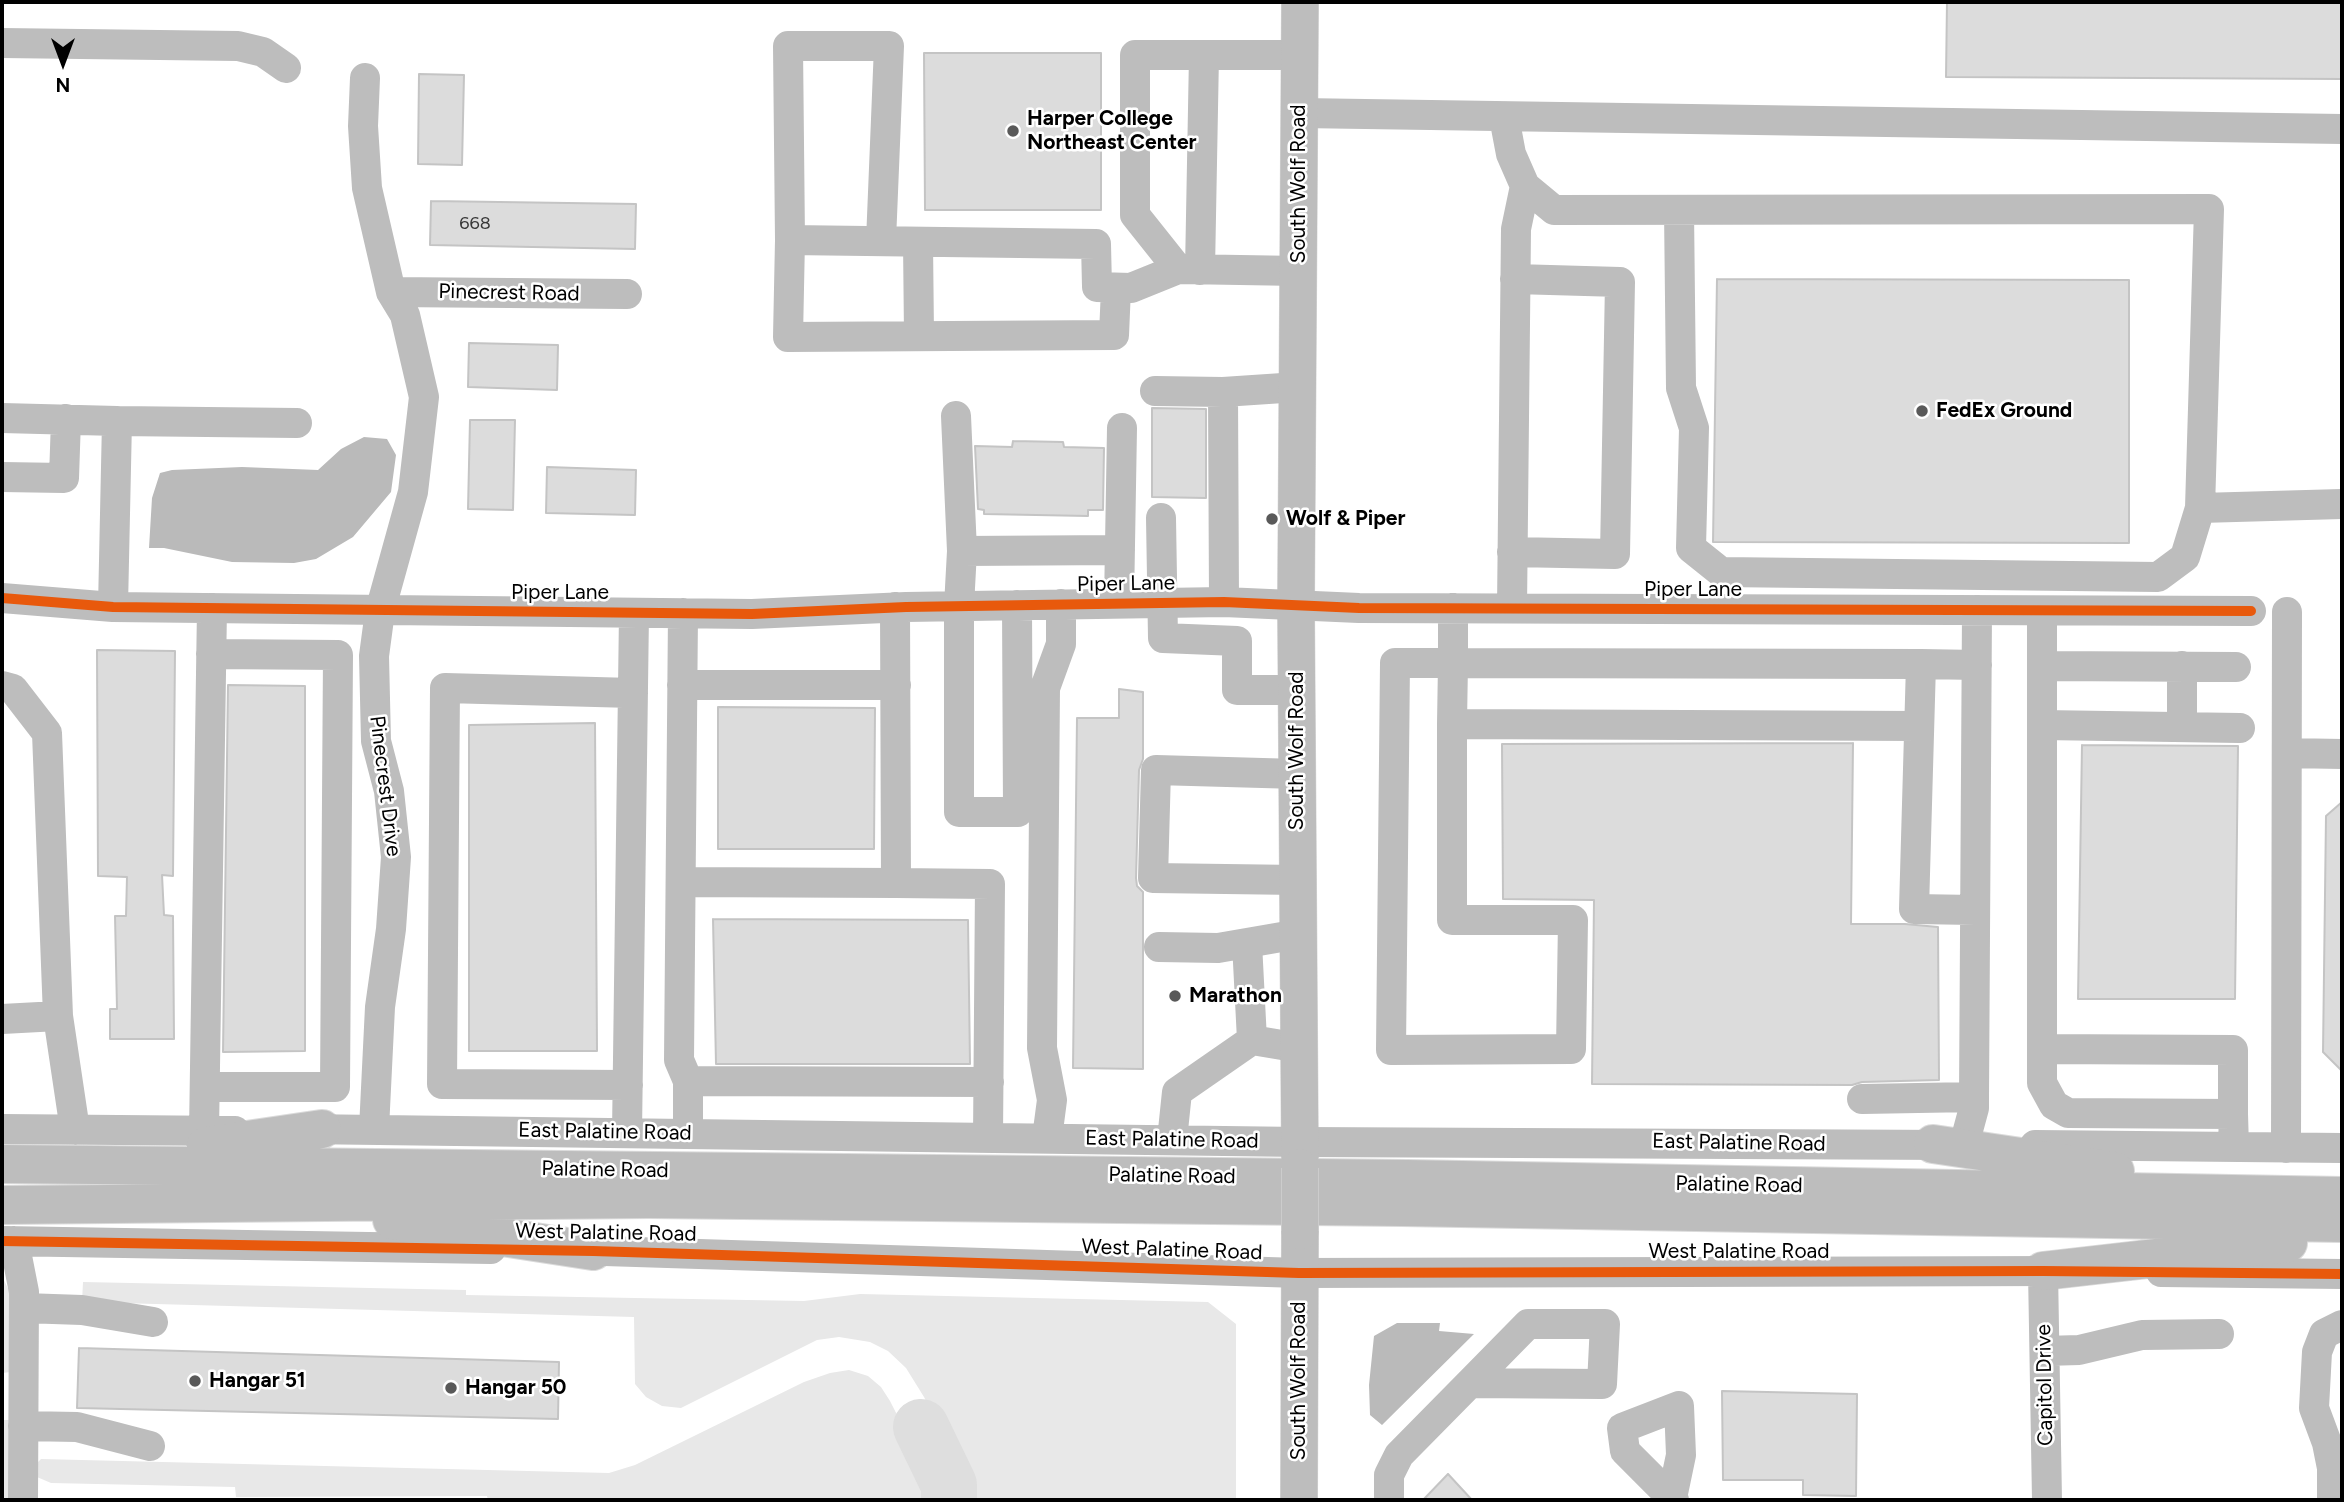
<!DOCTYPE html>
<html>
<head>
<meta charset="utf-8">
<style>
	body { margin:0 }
	#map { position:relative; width:2344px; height:1502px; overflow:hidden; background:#fff; font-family:Figtree,sans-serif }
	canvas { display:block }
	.frame { position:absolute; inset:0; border:4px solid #000; pointer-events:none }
	.north { position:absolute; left:28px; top:28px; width:70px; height:70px; -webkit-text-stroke:5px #fff; paint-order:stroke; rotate:180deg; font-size:19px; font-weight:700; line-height:28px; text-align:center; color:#000 }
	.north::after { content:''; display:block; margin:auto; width:24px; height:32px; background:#000; clip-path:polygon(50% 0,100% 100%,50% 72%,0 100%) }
</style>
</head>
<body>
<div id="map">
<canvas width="2344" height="1502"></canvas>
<div class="frame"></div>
<div class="north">N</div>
</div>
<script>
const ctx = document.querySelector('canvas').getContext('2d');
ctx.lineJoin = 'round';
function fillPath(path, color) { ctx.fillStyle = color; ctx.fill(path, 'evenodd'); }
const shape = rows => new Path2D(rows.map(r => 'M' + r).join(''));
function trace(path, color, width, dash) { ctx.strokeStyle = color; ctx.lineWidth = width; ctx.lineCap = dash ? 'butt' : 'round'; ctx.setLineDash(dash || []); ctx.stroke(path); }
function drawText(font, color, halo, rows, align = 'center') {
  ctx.font = font + ' Figtree,sans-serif'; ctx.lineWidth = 5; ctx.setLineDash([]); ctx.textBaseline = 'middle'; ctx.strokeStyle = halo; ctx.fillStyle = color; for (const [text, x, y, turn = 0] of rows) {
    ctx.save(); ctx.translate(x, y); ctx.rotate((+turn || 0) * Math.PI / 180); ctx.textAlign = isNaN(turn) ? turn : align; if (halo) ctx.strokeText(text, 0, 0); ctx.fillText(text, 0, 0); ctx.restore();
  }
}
const green = shape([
	[2,1276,12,1297,11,1372,2,1373],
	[83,1282,466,1290,466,1295,804,1301,860,1294,1208,1302,1236,1324,1236,1500,977,1500,924,1397,906,1368,888,1351,870,1342,839,1337,817,1340,681,1408,662,1406,646,1397,635,1384,634,1317,82,1302],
	[849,1370,868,1376,881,1387,890,1401,924,1468,927,1487,925,1500,488,1500,487,1496,236,1497,235,1487,51,1483,37,1477,36,1464,41,1459,609,1473,635,1465,804,1382,830,1373],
	[2,1420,11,1420,11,1500,2,1500]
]);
const water = shape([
	[364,437,387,439,396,455,391,492,353,537,316,559,294,563,232,562,164,548,149,548,152,498,160,473,172,470,242,467,318,470,341,449],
	[1397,1323,1440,1323,1439,1331,1474,1334,1382,1425,1370,1415,1369,1385,1374,1336]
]);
const taxiway = shape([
	[921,1427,949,1485,949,1500]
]);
const building = shape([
	[1947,2,2342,2,2342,79,1946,77,1947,2],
	[924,53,1101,53,1101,210,925,210,924,53],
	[419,74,464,75,462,165,418,164,419,74],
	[431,201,636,204,635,249,430,245,431,201],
	[1717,279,2129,280,2129,543,1713,542,1717,279],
	[469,343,558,345,557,390,468,387,469,343],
	[1152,408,1206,409,1206,498,1152,497,1152,408],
	[470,420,515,420,513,510,468,509,470,420],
	[1013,441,1063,442,1064,447,1104,448,1103,510,1088,510,1088,516,984,514,984,510,978,509,975,446,1012,447,1013,441],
	[547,467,636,470,635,515,546,513,547,467],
	[97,650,175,651,173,876,162,875,164,915,173,916,174,1039,110,1039,110,1009,117,1009,115,916,126,916,127,877,98,876,97,650],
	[228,685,305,686,305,1051,223,1052,228,685],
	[1119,689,1143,692,1143,759,1139,770,1136,878,1137,886,1143,892,1143,1069,1073,1068,1077,718,1119,718,1119,689],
	[718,707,875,708,874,849,718,849,718,707],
	[595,723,597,1051,469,1051,469,725,595,723],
	[1853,743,1851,924,1905,924,1938,927,1939,1080,1862,1082,1852,1085,1592,1084,1594,900,1503,899,1502,744,1853,743],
	[2082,745,2238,746,2235,999,2078,999,2082,745],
	[2342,802,2342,1071,2323,1052,2326,816,2342,802],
	[713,919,968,920,970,1064,716,1064,713,919],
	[79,1348,559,1362,558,1419,77,1408,79,1348],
	[1722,1391,1857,1394,1856,1496,1803,1495,1803,1480,1723,1480,1722,1391],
	[1448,1474,1472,1500,1423,1500,1448,1474]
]);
const minor = shape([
	[2,43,238,46,263,52,286,68],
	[365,78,363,126,367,188,391,292,405,315,424,397,413,492,380,611,374,656,376,741,389,791,396,857,391,929,380,1007,374,1129],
	[1300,113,2342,129],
	[1504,117,1511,154,1525,186,1516,229,1512,608],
	[1525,186,1554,210,2209,209,2200,508,2342,504],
	[1679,210,1681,388,1694,428,1691,548,1721,572,2158,577,2185,557,2200,508],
	[790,240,1096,244,1097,287,1131,288,1178,269,1135,215,1135,55,1300,55],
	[881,241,889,46,788,46,790,240,788,337,1114,335,1116,288],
	[918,242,919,335],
	[1181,269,1299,271],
	[1200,270,1204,55],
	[391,292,627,294],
	[1155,391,1223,392,1224,602],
	[1223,392,1298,387],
	[956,416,962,551],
	[2,418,117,421,113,607],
	[117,421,297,423],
	[2,477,64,478,66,419],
	[1161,518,1163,638,1237,641,1237,690,1297,690],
	[1512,552,1615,554,1620,282,1515,279],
	[2,598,113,607,752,614,906,607,1224,602,1359,608,2251,611],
	[1119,603,1122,428],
	[1017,605,1018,812,959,812,959,606,962,551,1120,550],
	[895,607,896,883,990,884,988,1138],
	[1453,608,1453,663,1452,724,1452,920,1573,920,1571,1049,1391,1050,1395,663,1453,663,1921,664,1914,909,1975,910],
	[2042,611,2042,1083,2054,1105,2068,1113,2233,1114,2234,1147],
	[683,613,679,1060,688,1081],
	[1921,664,1977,665],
	[2042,666,2236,667],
	[2182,666,2182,727],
	[682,685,896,685],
	[2,686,13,689,47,733,58,1016,75,1130],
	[1452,724,1919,726],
	[2042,725,2240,728],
	[2287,753,2342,754],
	[1298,774,1156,770,1153,878,1298,880],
	[681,882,896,883],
	[1159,947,1218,948,1299,934],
	[2,1019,58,1016],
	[1252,1040,1300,1048],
	[2042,1049,2233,1050,2233,1114],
	[628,1085,442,1084,445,688,633,693],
	[206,1087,335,1087,338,655,211,654],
	[1862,1099,1974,1097],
	[2,1129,235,1131],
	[302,1129,1301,1142,1953,1145],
	[204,1132,212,608],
	[627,1133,634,613],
	[688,1134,688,1081,989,1082],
	[1047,1138,1052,1100,1042,1048,1045,688,1061,644,1061,604],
	[1172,1140,1177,1092,1252,1040,1247,943],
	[1964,1145,1974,1108,1974,1097,1977,610],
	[2035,1145,2342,1148],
	[2286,1148,2287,612],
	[2,1241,491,1249],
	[14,1241,24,1292,23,1500],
	[573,1250,1299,1273,2062,1271],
	[2043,1271,2047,1500],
	[2161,1272,2342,1274],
	[24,1308,82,1310,153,1322],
	[2045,1351,2079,1350,2142,1335,2219,1334],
	[23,1426,77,1427,150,1446],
	[1672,1498,1681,1455,1679,1406,1622,1428,1625,1451,1674,1500],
	[1389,1500,1389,1475,1399,1455,1470,1383,1528,1324,1605,1324,1602,1384,1470,1383],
	[2332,1500,2332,1468,2327,1443,2314,1408,2317,1352,2324,1334,2342,1325]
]);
const major = shape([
	[1300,1168,1296,605,1300,2],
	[1299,1500,1300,1231]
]);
const highway = shape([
	[1933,1144,2115,1171],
	[206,1146,322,1129],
	[2,1164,1407,1179,2342,1196],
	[2,1205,648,1199,1402,1207,2342,1223],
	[392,1220,593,1251],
	[2043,1271,2288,1243]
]);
const majorBridge = shape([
	[1300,1231,1300,1168]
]);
const cycleway = shape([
	[2,598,113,607,752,614,906,607,1224,602,1359,608,2251,611],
	[2,1241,593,1251,1299,1273,2043,1271,2342,1274]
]);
const markers = [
	[1013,131,7,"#595959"],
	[1922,411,7,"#595959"],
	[1272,519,7,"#595959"],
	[1175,996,7,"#595959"],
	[195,1381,7,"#595959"],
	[451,1388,7,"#595959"]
];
const numberNames = [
	["668",475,224]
];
const poiNames = [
	["Harper College",1027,119],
	["Northeast Center",1027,143],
	["FedEx Ground",1936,411],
	["Wolf & Piper",1286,519],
	["Marathon",1189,996],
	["Hangar 51",209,1381],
	["Hangar 50",465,1388]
];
const streetNames = [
	["South Wolf Road",1299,184,-90],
	["Pinecrest Road",509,293,1],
	["Piper Lane",1126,584,-1],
	["Piper Lane",1693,590],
	["Piper Lane",560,593],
	["South Wolf Road",1297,751,-90],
	["Pinecrest Drive",385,786,83],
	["East Palatine Road",605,1132,1],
	["East Palatine Road",1172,1140,1],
	["East Palatine Road",1739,1143,1],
	["Palatine Road",605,1170,1],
	["Palatine Road",1172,1176,1],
	["Palatine Road",1739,1185,1],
	["West Palatine Road",606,1233,1],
	["West Palatine Road",1172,1250,2],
	["West Palatine Road",1739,1252],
	["South Wolf Road",1299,1381,-90],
	["Capitol Drive",2045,1385,-91]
];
fillPath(green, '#e8e8e8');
fillPath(water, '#bababa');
trace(taxiway, '#dedede', 56);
fillPath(building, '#dcdcdc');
trace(building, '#c4c4c4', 2);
trace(major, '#dbdbdb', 38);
trace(highway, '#dbdbdb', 40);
trace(minor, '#bdbdbd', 30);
trace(major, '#bdbdbd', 37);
trace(highway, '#bdbdbd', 38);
trace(majorBridge, '#dbdbdb', 38, []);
trace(majorBridge, '#bdbdbd', 37);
trace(cycleway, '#e8590c', 10);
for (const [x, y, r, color] of markers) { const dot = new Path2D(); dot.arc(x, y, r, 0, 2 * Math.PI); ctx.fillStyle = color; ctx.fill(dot); trace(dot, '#fff', 2.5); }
drawText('18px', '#373737', null, numberNames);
drawText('bold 21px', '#000', '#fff', poiNames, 'left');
drawText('21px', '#000', '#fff', streetNames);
</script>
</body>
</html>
